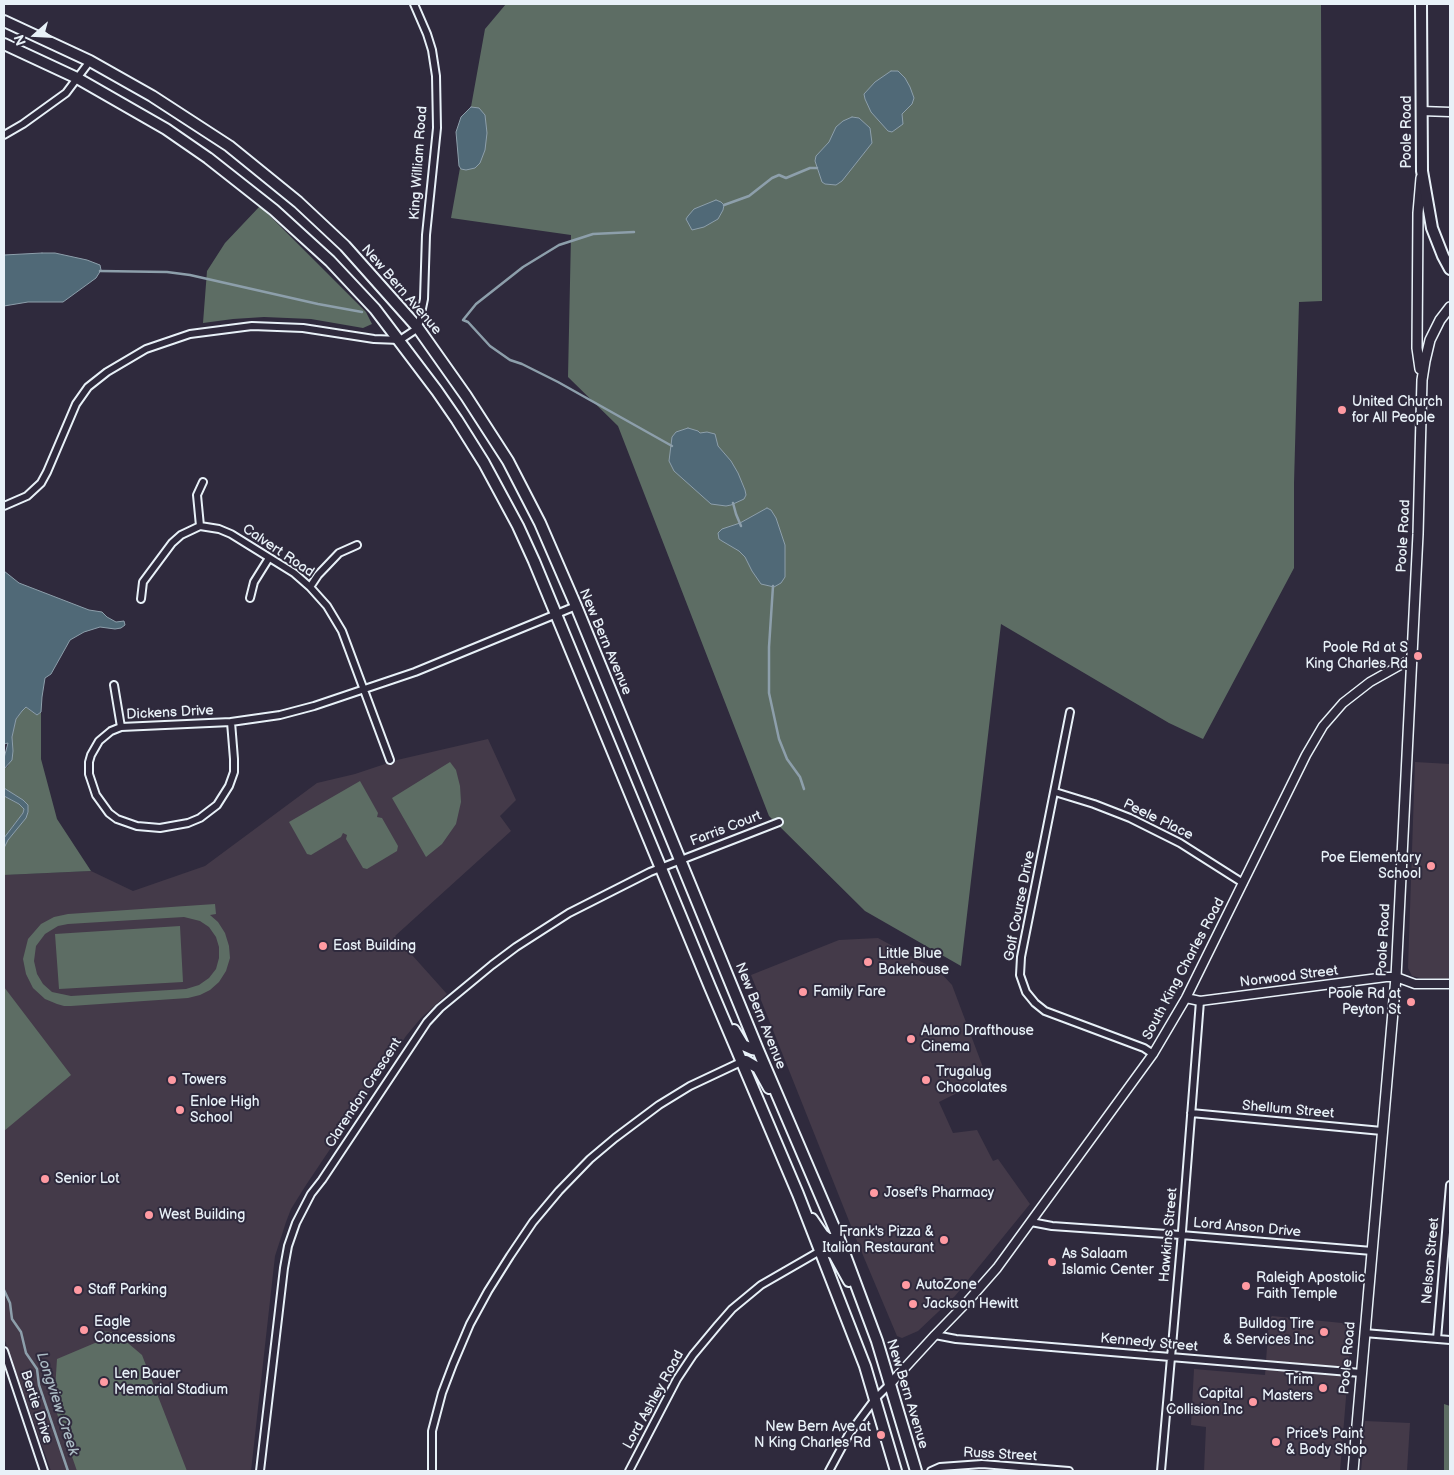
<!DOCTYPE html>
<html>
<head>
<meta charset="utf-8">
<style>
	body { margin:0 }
	#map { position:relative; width:1454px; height:1475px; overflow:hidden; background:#2f2a3d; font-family:"Balsamiq Sans",sans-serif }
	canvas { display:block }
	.frame { position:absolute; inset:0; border:5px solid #e8f1f8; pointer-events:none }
	.north { position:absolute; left:10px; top:10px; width:50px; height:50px; -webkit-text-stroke:4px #2f2a3d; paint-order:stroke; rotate:251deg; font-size:14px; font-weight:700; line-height:20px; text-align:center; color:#e8f1f8 }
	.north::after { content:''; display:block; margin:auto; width:18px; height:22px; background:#e8f1f8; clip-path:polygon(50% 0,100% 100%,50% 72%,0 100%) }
</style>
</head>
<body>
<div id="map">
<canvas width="1454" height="1475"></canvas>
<div class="frame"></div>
<div class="north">N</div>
</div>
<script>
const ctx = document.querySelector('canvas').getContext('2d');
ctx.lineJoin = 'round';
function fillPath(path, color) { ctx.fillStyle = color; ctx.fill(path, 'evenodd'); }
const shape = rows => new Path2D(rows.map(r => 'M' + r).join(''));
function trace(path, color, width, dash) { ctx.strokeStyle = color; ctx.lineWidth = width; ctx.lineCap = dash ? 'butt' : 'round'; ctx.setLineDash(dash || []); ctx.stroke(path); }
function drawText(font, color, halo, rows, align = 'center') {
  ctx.font = font + ' "Balsamiq Sans",sans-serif'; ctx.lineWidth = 4; ctx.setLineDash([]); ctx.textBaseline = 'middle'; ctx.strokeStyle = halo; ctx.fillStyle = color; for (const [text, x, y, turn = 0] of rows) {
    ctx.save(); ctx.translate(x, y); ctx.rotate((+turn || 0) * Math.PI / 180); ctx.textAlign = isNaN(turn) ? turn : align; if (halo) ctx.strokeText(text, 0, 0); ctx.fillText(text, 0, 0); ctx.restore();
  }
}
const built = shape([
	[488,739,516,800,500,816,511,831,395,936,447,994,421,1018,406,1036,306,1185,291,1209,286,1222,275,1256,251,1471,51,1471,4,1338,4,875,91,871,133,891,205,866,317,783,355,774,397,760],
	[1415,762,1450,764,1450,979,1420,978,1412,976,1408,968],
	[878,938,940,972,952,985,987,1078,939,1102,953,1133,977,1130,993,1161,998,1159,1030,1204,955,1296,918,1331,902,1338,897,1336,857,1241,751,975,839,940],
	[1272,1316,1352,1324,1340,1471,1204,1471,1206,1427,1191,1425,1194,1369,1265,1375,1269,1319],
	[1365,1421,1410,1423,1407,1471,1361,1471]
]);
const green = shape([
	[506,4,1321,4,1322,301,1299,302,1294,483,1294,568,1203,739,1169,723,1001,624,961,966,865,911,769,816,618,426,568,377,571,235,451,218,485,29],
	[260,206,366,312,372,324,363,328,311,319,264,317,233,319,203,323,207,271,225,243],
	[26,707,37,715,41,712,41,759,57,819,91,871,4,875,4,848,8,840,28,812,4,788,4,769,8,766,13,751,12,737,16,719,22,711],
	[450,762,456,770,460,786,461,802,456,824,442,844,426,857,392,798],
	[360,781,378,813,377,817,382,818,398,846,397,851,367,869,363,868,346,839,347,835,343,833,341,837,311,855,307,854,289,822],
	[4,796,19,804,24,809,23,813,4,839],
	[215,904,216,914,210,915,218,922,225,933,229,946,230,958,226,971,219,982,210,990,200,995,188,998,71,1006,64,1006,57,1004,45,999,33,988,26,974,23,959,28,939,41,924,54,917,68,914],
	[184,917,200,921,209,927,216,937,219,947,219,958,216,969,209,978,199,985,186,989,71,996,52,992,43,984,37,974,34,961,36,946,45,934,58,926,68,924],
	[180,926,183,982,59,989,55,934],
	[4,987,71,1075,4,1131],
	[99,1331,111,1332,122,1338,142,1355,187,1471,77,1471,54,1405,57,1359,102,1340],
	[1444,1404,1450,1406,1450,1471,1444,1471]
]);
const water = shape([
	[891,71,898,71,905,78,910,87,914,98,912,104,902,114,903,124,892,132,888,131,871,112,865,99,864,94,875,82,891,71],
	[471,107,479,108,485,115,487,133,485,150,480,163,475,168,466,170,461,169,459,166,456,132,461,117,471,107],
	[852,117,859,118,870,128,872,143,842,181,836,185,825,184,822,182,815,161,816,156,829,142,836,127,843,121,852,117],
	[716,200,721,202,724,205,723,210,718,219,704,227,692,230,686,219,688,216,694,209,716,200],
	[42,253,55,253,87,260,100,265,101,270,96,278,63,302,28,302,4,306,4,255,42,253],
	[688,428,698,431,700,433,707,432,715,434,718,446,731,461,738,473,745,490,746,495,744,499,731,505,726,506,711,504,674,471,669,461,672,437,676,432,688,428],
	[767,508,771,510,776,518,785,545,785,577,781,583,774,587,761,584,752,571,745,557,739,551,722,541,719,539,718,533,722,529,740,523,767,508],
	[4,571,19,583,89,610,102,612,107,617,116,622,124,621,125,625,121,628,115,629,100,627,84,632,70,640,51,674,45,678,42,697,41,712,37,715,26,707,22,711,16,719,12,737,13,751,12,760,4,769,4,758,8,743,4,744,4,571],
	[4,788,23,800,28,805,28,812,26,818,8,840,4,848,4,838,23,813,24,809,19,804,4,796,4,788]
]);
const stream = shape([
	[724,205,749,196,772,178,779,175,786,178,810,168,817,168],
	[634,232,593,234,559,245,523,267,476,304,463,320,468,322,490,346,510,360,522,364,558,382,672,446],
	[100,271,167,272,190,275,318,304,362,312],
	[733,503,736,514,741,526],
	[773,586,769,647,769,693,779,739,787,759,800,777,804,789],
	[4,1290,10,1303,12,1319,21,1332,26,1353,37,1369,39,1385,68,1471]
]);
const minor = shape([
	[4,135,23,124,66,93,90,61],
	[4,506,27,496,41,483,47,472,76,404,88,387,107,372,146,349,190,334,252,326,303,328,374,339,400,340,418,328,424,299,426,235,437,128,436,76,432,50,427,34,414,4],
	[200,526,197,495,203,482],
	[310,587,318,575,339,553,357,545],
	[250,598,254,582,269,558],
	[141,599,143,582,172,543,181,535,200,526,219,529,231,534,294,573,310,587,327,606,342,631,390,760],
	[114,685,121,727],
	[1070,712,1021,957,1020,975,1026,992,1035,1003,1045,1011,1144,1048,1153,1054],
	[231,722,121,727,111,731,99,741,91,755,89,762,89,774,96,795,109,813,117,819,137,826,160,828,188,823,200,818,217,805,229,786,234,772,234,759,231,722,280,715,314,706,415,672,576,606],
	[1055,792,1094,804,1130,818,1180,843,1243,883],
	[1191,1113,1382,1131],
	[1031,1222,1052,1226,1181,1235,1372,1251],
	[1364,1333,1450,1340],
	[935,1335,956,1339,1361,1373],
	[1437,1339,1450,1185],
	[4,1351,44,1471],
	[260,1471,284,1268,288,1246,296,1223,311,1194,322,1180,427,1022,440,1008,492,965,516,947,569,913,650,872,779,822],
	[432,1471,432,1431,442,1393,453,1364,470,1324,488,1291,510,1256,533,1222,559,1191,590,1159,615,1138,659,1105,690,1086,741,1062],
	[629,1471,677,1379,693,1355,718,1325,732,1309,761,1285,820,1251],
	[829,1471,849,1434,875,1399,890,1384],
	[931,1471,940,1467,982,1464,1069,1471],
	[1161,1471,1181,1244,1200,1001]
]);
const tertiary = shape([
	[1421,111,1450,112],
	[1186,998,1200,1001,1386,977,1396,977,1415,984,1450,984],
	[890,1384,935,1335,968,1301,997,1268,1153,1054,1186,998,1306,755,1323,726,1343,703,1370,682,1411,659]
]);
const secondary = shape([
	[1420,369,1417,348,1418,213,1421,178],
	[1353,1471,1396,977,1418,534,1422,380,1425,361,1430,340,1440,320,1450,307]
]);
const primary = shape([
	[1421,4,1422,171,1432,228,1443,256,1450,269],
	[4,21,90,61,152,96,229,146,298,202,345,246,418,328,466,396,508,461,540,523,576,606,758,1050,839,1239,877,1341,916,1471],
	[4,44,77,78,166,129,208,158,274,210,330,261,375,309,437,391,457,420,484,463,518,526,534,561,710,987,798,1194,865,1366,896,1471],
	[734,1030,743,1045,752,1049,758,1050],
	[741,1062,746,1061,758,1068,769,1088],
	[812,1219,823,1235,828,1239,839,1239],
	[820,1251,827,1251,834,1254,849,1281]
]);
const markers = [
	[1342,410,5,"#ff9aa2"],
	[1418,656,5,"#ff9aa2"],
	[1431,866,5,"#ff9aa2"],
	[323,946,5,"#ff9aa2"],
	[868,962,5,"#ff9aa2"],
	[803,992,5,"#ff9aa2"],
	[1411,1002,5,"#ff9aa2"],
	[911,1039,5,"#ff9aa2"],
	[172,1080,5,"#ff9aa2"],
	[926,1080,5,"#ff9aa2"],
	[180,1110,5,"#ff9aa2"],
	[45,1179,5,"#ff9aa2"],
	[874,1193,5,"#ff9aa2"],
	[149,1215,5,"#ff9aa2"],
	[944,1240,5,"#ff9aa2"],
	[1052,1262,5,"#ff9aa2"],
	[906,1285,5,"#ff9aa2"],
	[1246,1286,5,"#ff9aa2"],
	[78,1290,5,"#ff9aa2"],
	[913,1304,5,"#ff9aa2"],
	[84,1330,5,"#ff9aa2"],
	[1324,1332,5,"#ff9aa2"],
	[104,1382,5,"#ff9aa2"],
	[1323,1388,5,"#ff9aa2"],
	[1253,1402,5,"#ff9aa2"],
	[881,1435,5,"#ff9aa2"],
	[1276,1442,5,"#ff9aa2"]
];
const streetNames = [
	["Poole Road",1407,132,-90],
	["King William Road",419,163,-86],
	["New Bern Avenue",401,290,49],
	["Poole Road",1404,536,-87],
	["Calvert Road",278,551,34],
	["New Bern Avenue",605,642,67],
	["Dickens Drive",170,713,-3],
	["Peele Place",1158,820,26],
	["Farris Court",726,829,-21],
	["Golf Course Drive",1020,906,-79],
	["Poole Road",1384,940,-87],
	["South King Charles Road",1184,969,-62],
	["Norwood Street",1289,977,-7],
	["New Bern Avenue",760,1016,68],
	["Clarendon Crescent",364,1093,-57],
	["Shellum Street",1288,1110,5],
	["Lord Anson Drive",1247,1228,5],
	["Hawkins Street",1169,1235,-85],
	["Nelson Street",1431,1261,-85],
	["Kennedy Street",1149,1343,5],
	["Poole Road",1348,1358,-85],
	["New Bern Avenue",907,1394,73],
	["Lord Ashley Road",654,1400,-61],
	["Bertie Drive",36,1407,72],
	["Russ Street",1000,1455,3]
];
const poiNames = [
	["United Church",1352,402],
	["for All People",1352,418],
	["Poole Rd at S",1408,648,"right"],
	["King Charles Rd",1408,664,"right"],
	["Poe Elementary",1421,858,"right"],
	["School",1421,874,"right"],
	["East Building",333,946],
	["Little Blue",878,954],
	["Bakehouse",878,970],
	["Family Fare",813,992],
	["Poole Rd at",1401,994,"right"],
	["Peyton St",1401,1010,"right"],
	["Alamo Drafthouse",921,1031],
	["Cinema",921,1047],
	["Trugalug",936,1072],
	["Chocolates",936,1088],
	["Towers",182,1080],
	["Enloe High",190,1102],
	["School",190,1118],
	["Senior Lot",55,1179],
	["Josef's Pharmacy",884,1193],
	["West Building",159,1215],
	["Frank's Pizza &",934,1232,"right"],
	["Italian Restaurant",934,1248,"right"],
	["As Salaam",1062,1254],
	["Islamic Center",1062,1270],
	["Raleigh Apostolic",1256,1278],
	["Faith Temple",1256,1294],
	["AutoZone",916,1285],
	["Staff Parking",88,1290],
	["Jackson Hewitt",923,1304],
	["Eagle",94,1322],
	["Concessions",94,1338],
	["Bulldog Tire",1314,1324,"right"],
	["& Services Inc",1314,1340,"right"],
	["Len Bauer",114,1374],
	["Memorial Stadium",114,1390],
	["Trim",1313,1380,"right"],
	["Masters",1313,1396,"right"],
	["Capital",1243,1394,"right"],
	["Collision Inc",1243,1410,"right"],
	["New Bern Ave at",871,1427,"right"],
	["N King Charles Rd",871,1443,"right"],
	["Price's Paint",1286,1434],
	["& Body Shop",1286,1450]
];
const waterNames = [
	["Longview Creek",57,1404,72]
];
fillPath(built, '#443a49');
fillPath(green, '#5d6d64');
fillPath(water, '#506977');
trace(water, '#8d9fab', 1);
trace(stream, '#8d9fab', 2.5);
trace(minor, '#e8f1f8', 10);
trace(tertiary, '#e8f1f8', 11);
trace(secondary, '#e8f1f8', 12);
trace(primary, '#e8f1f8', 14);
trace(minor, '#2f2a3d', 6);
trace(tertiary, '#2f2a3d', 8);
trace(secondary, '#2f2a3d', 9);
trace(primary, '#2f2a3d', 10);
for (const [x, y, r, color] of markers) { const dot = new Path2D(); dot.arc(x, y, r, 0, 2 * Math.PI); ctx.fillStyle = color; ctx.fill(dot); trace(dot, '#2f2a3d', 2); }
drawText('14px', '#e8f1f8', '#2f2a3d', streetNames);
drawText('14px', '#e8f1f8', '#2f2a3d', poiNames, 'left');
drawText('italic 15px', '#abbbc4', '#2f2a3d', waterNames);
</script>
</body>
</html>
